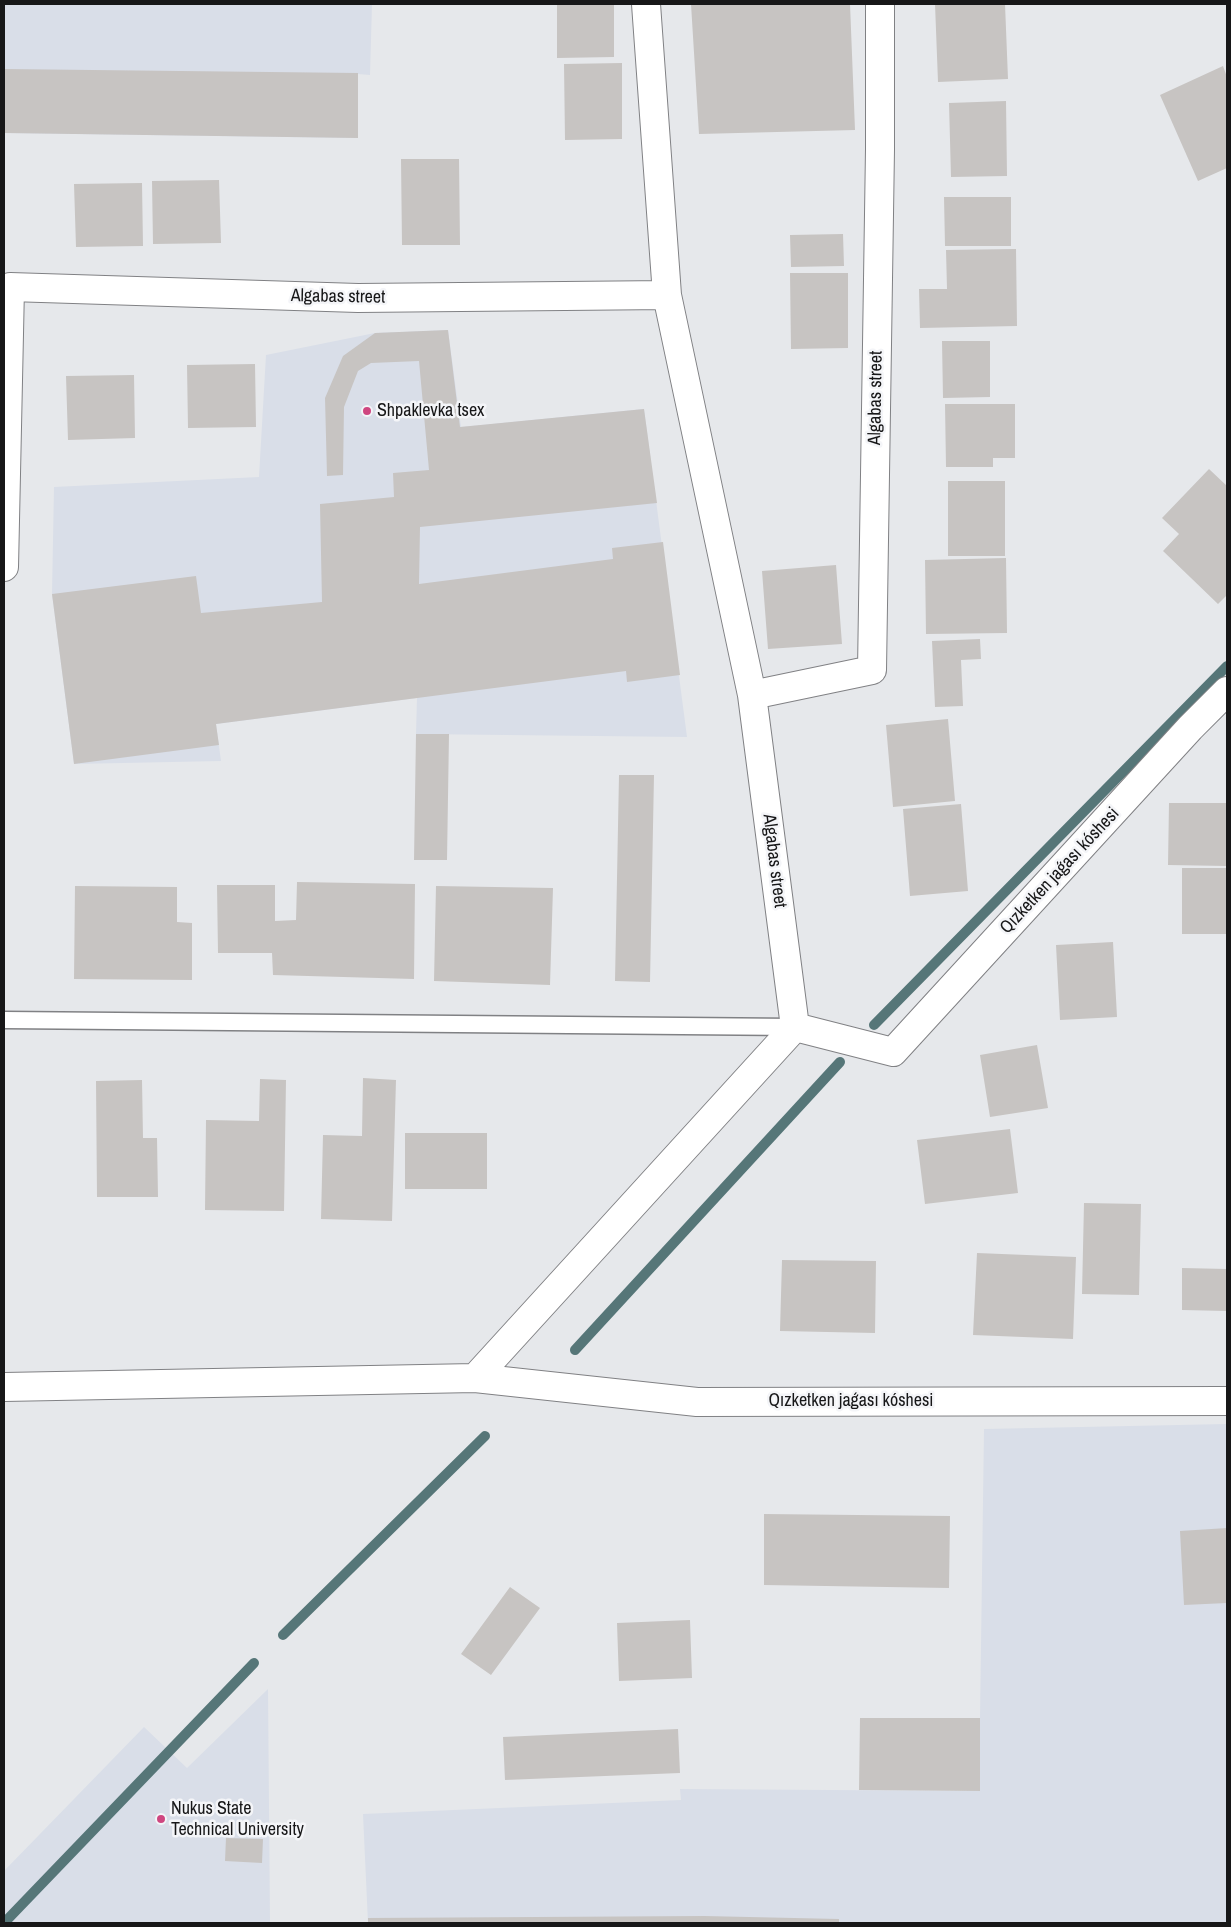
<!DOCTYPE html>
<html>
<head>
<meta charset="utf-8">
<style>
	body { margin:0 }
	#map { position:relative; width:1231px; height:1927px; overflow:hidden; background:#e6e8eb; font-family:"Archivo Narrow",sans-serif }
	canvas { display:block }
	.frame { position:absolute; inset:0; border:5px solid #171718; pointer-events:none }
</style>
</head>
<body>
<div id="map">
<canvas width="1231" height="1927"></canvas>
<div class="frame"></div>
</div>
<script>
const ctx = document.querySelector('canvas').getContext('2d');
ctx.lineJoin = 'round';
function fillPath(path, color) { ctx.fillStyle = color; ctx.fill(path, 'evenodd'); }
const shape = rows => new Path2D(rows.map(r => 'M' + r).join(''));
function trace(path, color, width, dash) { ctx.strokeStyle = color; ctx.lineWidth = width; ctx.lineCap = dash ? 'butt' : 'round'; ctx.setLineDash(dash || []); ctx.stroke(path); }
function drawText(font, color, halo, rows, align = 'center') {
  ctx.font = font + ' "Archivo Narrow",sans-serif'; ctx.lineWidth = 5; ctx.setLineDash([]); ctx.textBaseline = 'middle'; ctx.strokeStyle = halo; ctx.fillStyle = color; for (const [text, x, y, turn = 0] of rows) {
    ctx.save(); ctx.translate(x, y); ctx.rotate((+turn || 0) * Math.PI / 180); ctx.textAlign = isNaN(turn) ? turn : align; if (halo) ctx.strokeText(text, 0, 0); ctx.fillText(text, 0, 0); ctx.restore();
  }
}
const built = shape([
	[4,4,372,4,370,75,358,74,358,138,4,133],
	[448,330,461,427,644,409,687,737,416,734,417,698,216,724,221,761,74,764,52,594,54,487,259,477,266,355,375,333],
	[1227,1424,1227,1923,368,1923,363,1814,681,1800,680,1789,979,1791,984,1429],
	[268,1689,270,1923,4,1923,4,1871,144,1727,187,1768]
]);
const stream = shape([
	[874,1025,1227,666],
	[575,1350,840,1062],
	[283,1635,485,1436],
	[4,1923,254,1663]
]);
const building = shape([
	[557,4,614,4,614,57,557,58],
	[691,4,850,4,855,130,699,134],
	[935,4,1005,4,1008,79,938,82],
	[622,63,622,139,565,140,564,64],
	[1223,66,1227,77,1227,168,1198,181,1160,95],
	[4,69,358,73,358,138,4,133],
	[1006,101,1007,176,951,177,949,103],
	[401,159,459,159,460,245,402,245],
	[219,180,221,243,153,244,152,181],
	[142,183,143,246,76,247,74,184],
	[944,197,1011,197,1011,246,945,246],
	[843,234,844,266,791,267,790,235],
	[1016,249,1017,326,920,328,919,289,947,289,946,250],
	[790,273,848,273,848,348,791,349],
	[448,330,460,427,644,409,657,503,420,527,419,584,613,559,612,548,663,542,680,675,627,682,626,671,216,724,219,745,74,764,52,594,196,576,201,613,322,602,320,504,394,497,393,473,429,470,419,361,371,363,358,371,344,407,343,475,327,476,325,398,343,356,375,333],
	[942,341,990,341,990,397,943,398],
	[255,364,256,427,188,428,187,365],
	[134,375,135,438,68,440,66,376],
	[945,404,1015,404,1015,458,993,458,993,467,946,467],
	[1209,469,1227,486,1227,595,1218,604,1163,551,1179,534,1162,518],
	[948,481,1005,481,1005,556,948,556],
	[1006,558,1007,633,926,634,925,560],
	[836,565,842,644,768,649,762,571],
	[980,639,981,659,961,660,963,706,935,707,932,641],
	[948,719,955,801,893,807,886,725],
	[416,734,449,734,447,860,414,860],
	[619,775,654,775,650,982,615,981],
	[1169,803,1227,803,1227,866,1168,865],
	[961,804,968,891,910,896,903,809],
	[1182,868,1227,868,1227,934,1182,934],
	[297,882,415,884,414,979,273,975,272,953,218,953,217,885,275,885,275,921,296,920],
	[75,886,177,887,177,922,192,923,192,980,74,979],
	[436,886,553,888,550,985,434,981],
	[1113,942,1117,1017,1060,1020,1056,945],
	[1037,1045,1048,1108,990,1117,980,1055],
	[363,1078,396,1080,392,1221,321,1219,323,1135,362,1136],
	[260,1079,286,1080,284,1211,205,1210,206,1120,259,1121],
	[142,1080,143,1138,157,1138,158,1197,97,1197,96,1081],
	[1010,1129,1018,1193,925,1204,917,1140],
	[405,1133,487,1133,487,1189,405,1189],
	[1084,1203,1141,1204,1139,1295,1082,1294],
	[977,1253,1076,1257,1073,1339,973,1335],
	[782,1260,876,1261,875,1333,780,1331],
	[1182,1268,1227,1269,1227,1311,1182,1310],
	[764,1514,950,1516,949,1588,764,1585],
	[1227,1528,1227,1603,1184,1605,1180,1531],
	[510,1587,540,1608,491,1675,461,1654],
	[690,1620,692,1678,619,1681,617,1623],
	[860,1718,980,1718,980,1791,859,1790],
	[678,1729,680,1773,505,1780,503,1737],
	[226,1838,263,1839,262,1863,225,1861],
	[704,1916,839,1919,839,1923,368,1923,368,1918]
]);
const service = shape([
	[4,1020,795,1027]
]);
const minor = shape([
	[646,4,667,295,752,695,795,1027],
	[4,567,10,287,358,298,667,295],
	[752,695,872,670,880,149,880,4],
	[795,1027,893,1052,1190,728,1227,691],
	[475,1378,795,1027],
	[4,1387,475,1378,697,1402,1227,1401]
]);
const markers = [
	[367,411,5,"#cf4680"],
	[161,1819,5,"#cf4680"]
];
const streetNames = [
	["Algabas street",338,297,1],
	["Algabas street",876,398,-89],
	["Algabas street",774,861,83],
	["Qızketken jaǵası kóshesi",1060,871,-47],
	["Qızketken jaǵası kóshesi",851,1401]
];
const poiNames = [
	["Shpaklevka tsex",377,411],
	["Nukus State",171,1809],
	["Technical University",171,1830]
];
fillPath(built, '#d9dee8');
trace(stream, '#567678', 10);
fillPath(building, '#c7c4c2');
trace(service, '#808184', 19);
trace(minor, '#808184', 30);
trace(service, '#fff', 16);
trace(minor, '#fff', 28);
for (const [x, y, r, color] of markers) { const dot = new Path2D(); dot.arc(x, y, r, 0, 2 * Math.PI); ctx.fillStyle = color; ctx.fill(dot); trace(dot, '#f4f5f8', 2); }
drawText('18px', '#171718', '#f4f5f8', streetNames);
drawText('18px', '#171718', '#f4f5f8', poiNames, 'left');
</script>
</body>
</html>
